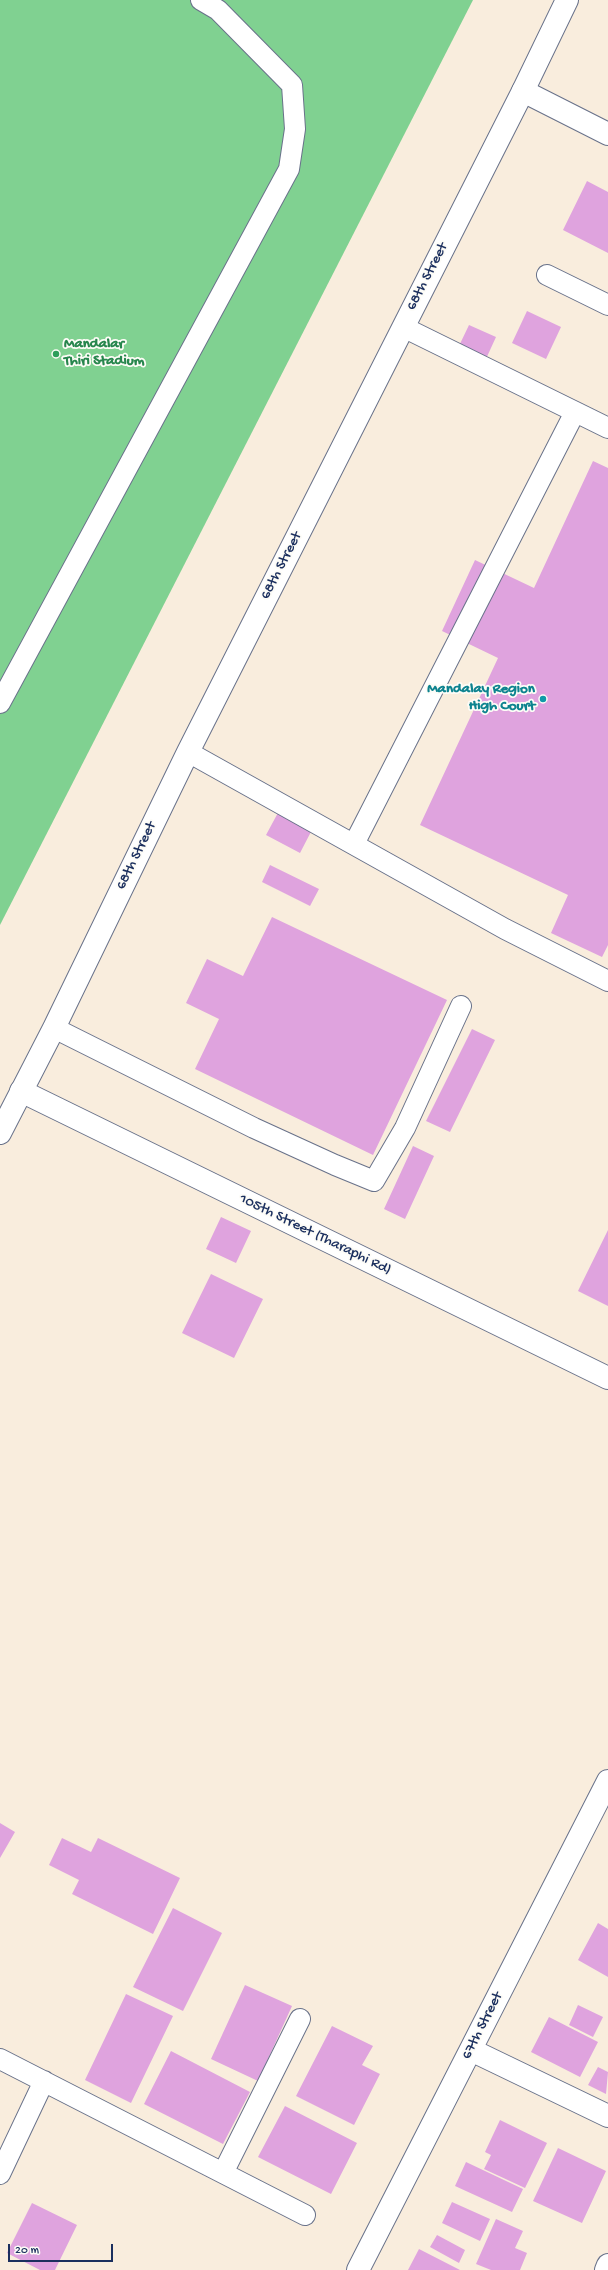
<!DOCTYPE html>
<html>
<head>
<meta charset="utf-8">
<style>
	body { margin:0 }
	#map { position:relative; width:608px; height:2270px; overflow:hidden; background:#f9eddd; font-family:"Gochi Hand",sans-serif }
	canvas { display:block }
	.scale { position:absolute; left:8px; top:2244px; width:105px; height:18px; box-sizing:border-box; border:2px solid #1b2f5e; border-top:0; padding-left:5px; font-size:12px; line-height:14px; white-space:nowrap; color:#1b2f5e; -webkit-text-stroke:3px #fdfcf7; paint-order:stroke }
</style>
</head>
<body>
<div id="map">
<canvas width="608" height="2270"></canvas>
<div class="scale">20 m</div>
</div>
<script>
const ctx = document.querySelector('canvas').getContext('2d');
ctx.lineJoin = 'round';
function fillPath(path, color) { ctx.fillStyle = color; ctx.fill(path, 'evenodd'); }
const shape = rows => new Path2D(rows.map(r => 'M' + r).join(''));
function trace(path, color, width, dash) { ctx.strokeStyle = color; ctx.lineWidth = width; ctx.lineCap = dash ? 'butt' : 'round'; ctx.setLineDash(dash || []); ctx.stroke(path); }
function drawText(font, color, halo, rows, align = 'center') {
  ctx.font = font + ' "Gochi Hand",sans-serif'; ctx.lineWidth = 3.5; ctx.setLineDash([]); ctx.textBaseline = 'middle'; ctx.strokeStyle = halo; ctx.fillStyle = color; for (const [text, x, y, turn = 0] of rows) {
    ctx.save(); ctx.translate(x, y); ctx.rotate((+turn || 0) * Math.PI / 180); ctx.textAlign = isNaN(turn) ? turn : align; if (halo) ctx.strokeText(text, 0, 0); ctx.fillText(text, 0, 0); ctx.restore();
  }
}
const green = shape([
	[0,0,473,0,0,925]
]);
const building = shape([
	[587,181,608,192,608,253,563,230],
	[527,311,561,327,546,359,512,343],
	[469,325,496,337,485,361,458,348],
	[593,461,608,468,608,945,602,957,551,933,568,895,420,825,498,658,442,631,475,560,534,588],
	[280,809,314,826,300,853,266,835],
	[270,865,319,889,310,906,262,882],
	[272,917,447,1000,373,1155,195,1069,219,1019,186,1003,207,959,243,976],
	[472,1029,495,1040,450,1132,426,1121],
	[413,1146,434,1156,405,1219,384,1209],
	[221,1217,251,1231,236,1263,206,1249],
	[608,1230,608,1306,578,1291],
	[211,1274,263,1299,234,1358,182,1333],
	[0,1823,15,1832,0,1858],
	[62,1838,91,1852,98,1838,180,1878,153,1934,72,1894,79,1880,49,1865],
	[173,1908,222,1933,183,2011,133,1987],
	[598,1923,608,1929,608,1977,578,1960],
	[245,1985,292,2006,258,2081,211,2059],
	[126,1994,173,2016,131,2103,85,2080],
	[578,2005,603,2017,593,2037,569,2025],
	[549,2017,598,2042,580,2077,531,2052],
	[332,2026,373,2046,362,2065,380,2074,354,2125,296,2096],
	[171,2051,250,2092,223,2144,144,2104],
	[598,2067,608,2072,606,2094,588,2085],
	[285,2106,357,2143,331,2194,258,2157],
	[500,2120,547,2143,525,2188,484,2169,491,2155,485,2152],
	[558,2148,606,2171,582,2223,533,2201],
	[466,2162,523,2189,512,2212,455,2186],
	[452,2202,490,2219,480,2241,442,2223],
	[32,2203,77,2225,55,2270,40,2270,7,2253],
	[496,2219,523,2231,515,2248,527,2253,520,2270,491,2270,476,2264],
	[437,2235,465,2250,459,2263,430,2247],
	[419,2249,460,2270,408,2270]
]);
const service = shape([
	[547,275,608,305],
	[403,327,608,428],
	[0,703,289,169,295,129,292,85,218,10,201,0],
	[188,752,505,929,608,981],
	[354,844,575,412],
	[54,1028,254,1128,335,1165,374,1181,405,1128,461,1006],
	[0,2059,305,2215],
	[223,2173,300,2019],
	[0,2174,44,2081]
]);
const minor = shape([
	[523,91,608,134],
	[471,2050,608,2116],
	[358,2270,608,1781],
	[606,2270,608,2265]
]);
const tertiary = shape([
	[21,1091,608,1378]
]);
const secondary = shape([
	[0,1133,54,1028,188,752,523,91,567,0]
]);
const markers = [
	[56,354,4,"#2e9e5b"],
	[543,699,4,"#0f9aa8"]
];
const streetNames = [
	["68th Street",428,277,-63],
	["68th Street",282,566,-63],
	["68th Street",137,856,-64],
	["105th Street (Tharaphi Rd)",315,1235,26],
	["67th Street",483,2026,-63]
];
const leisureNames = [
	["Mandalar",64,345],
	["Thiri Stadium",64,362]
];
const cultureNames = [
	["Mandalay Region",535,690],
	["High Court",535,707]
];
fillPath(green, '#80d191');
fillPath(building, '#dfa3de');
trace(service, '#69728a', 22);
trace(minor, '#69728a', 24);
trace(tertiary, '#69728a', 24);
trace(secondary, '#69728a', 24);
trace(service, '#fff', 20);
trace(minor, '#fff', 22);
trace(tertiary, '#fff', 22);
trace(secondary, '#fff', 22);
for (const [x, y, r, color] of markers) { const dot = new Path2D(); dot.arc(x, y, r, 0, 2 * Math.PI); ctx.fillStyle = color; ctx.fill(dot); trace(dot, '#fdfcf7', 1.5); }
drawText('15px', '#1b2f5e', '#fdfcf7', streetNames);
drawText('bold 15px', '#27864d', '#fdfcf7', leisureNames, 'left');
drawText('bold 15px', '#0d838f', '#fdfcf7', cultureNames, 'right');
</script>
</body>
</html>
